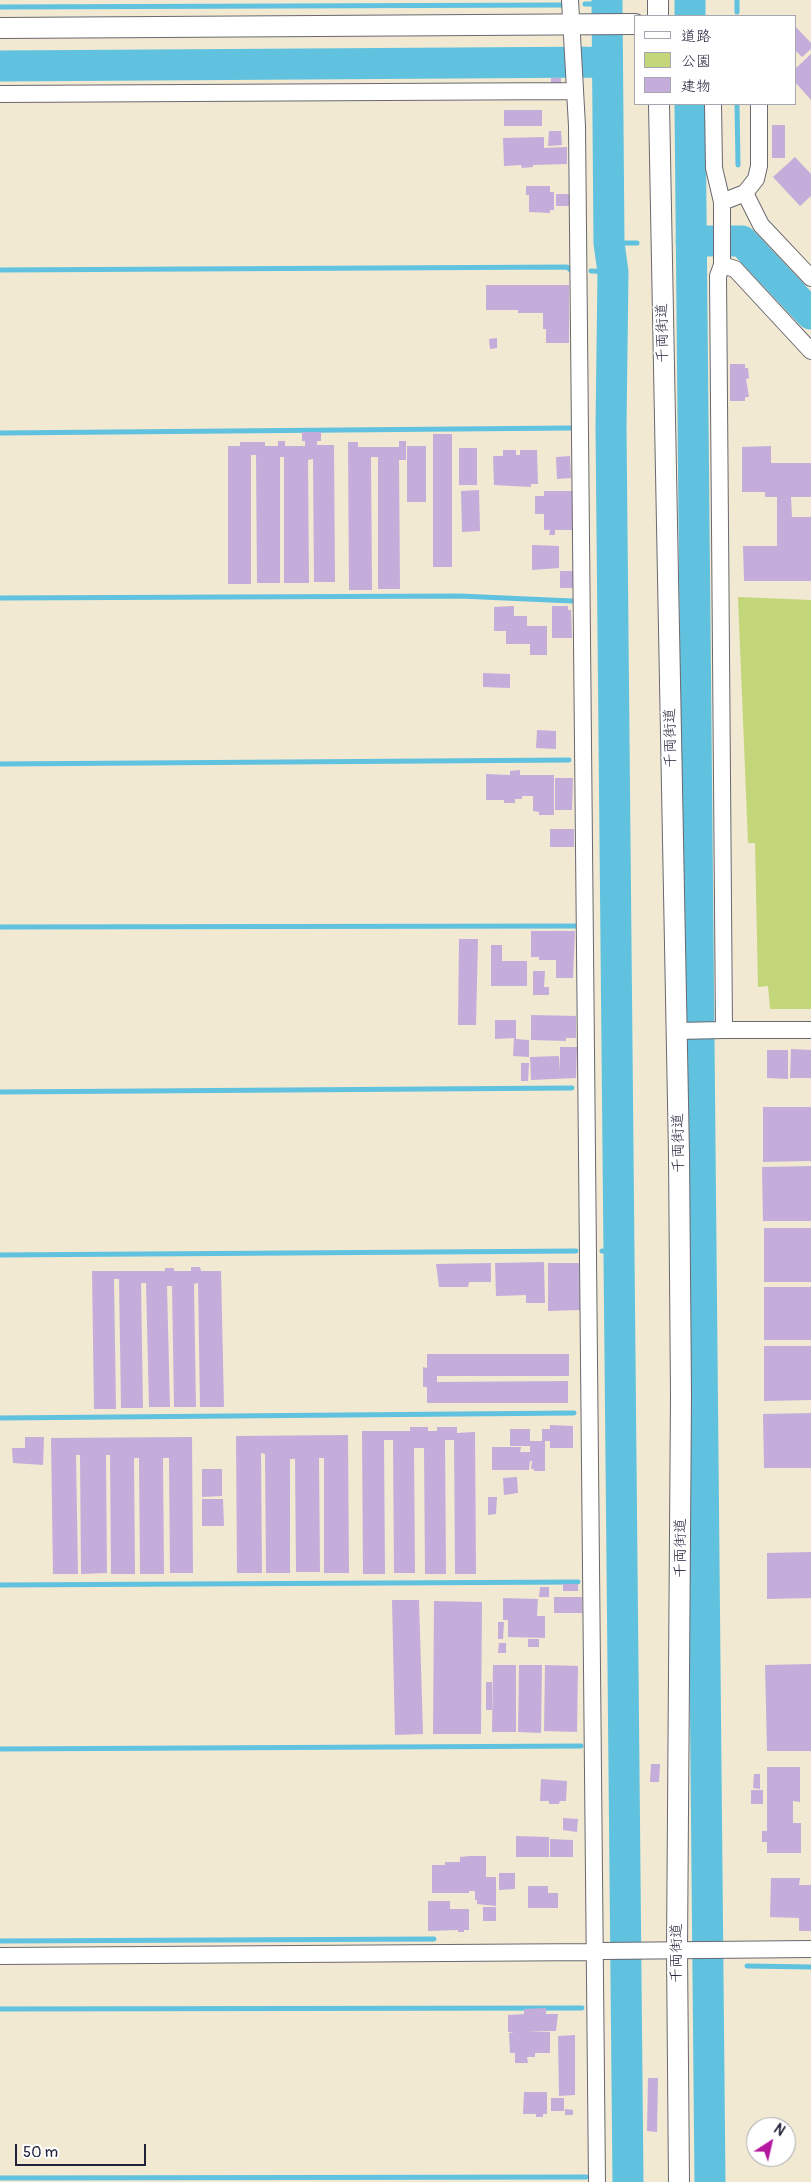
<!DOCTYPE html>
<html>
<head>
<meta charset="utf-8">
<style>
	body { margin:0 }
	#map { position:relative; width:811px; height:2182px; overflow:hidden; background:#f1e9d2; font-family:Pangolin,"Klee One",sans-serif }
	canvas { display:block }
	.legend { position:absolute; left:634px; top:15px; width:162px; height:90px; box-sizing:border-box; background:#fff; border:1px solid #a7a7b1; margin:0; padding:6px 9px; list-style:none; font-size:15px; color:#22223b }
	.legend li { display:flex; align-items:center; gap:10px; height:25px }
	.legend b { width:25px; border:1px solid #a7a7b1 }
	.north { position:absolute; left:746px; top:2117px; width:50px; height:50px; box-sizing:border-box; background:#fff; border:1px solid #a7a7b1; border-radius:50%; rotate:35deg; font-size:14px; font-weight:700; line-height:20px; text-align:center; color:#22223b }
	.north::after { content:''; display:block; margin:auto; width:18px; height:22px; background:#b5179e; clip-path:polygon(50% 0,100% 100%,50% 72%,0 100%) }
	.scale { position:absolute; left:15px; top:2144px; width:131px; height:22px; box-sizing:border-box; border:2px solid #22223b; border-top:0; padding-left:6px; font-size:15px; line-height:18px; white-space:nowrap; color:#22223b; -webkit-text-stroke:4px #fff; paint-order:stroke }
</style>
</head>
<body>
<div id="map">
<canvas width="811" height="2182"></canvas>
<ul class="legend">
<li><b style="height:6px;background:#fff"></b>道路</li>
<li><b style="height:14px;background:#c3d679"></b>公園</li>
<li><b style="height:14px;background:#c4adda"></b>建物</li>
</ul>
<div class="north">N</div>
<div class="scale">50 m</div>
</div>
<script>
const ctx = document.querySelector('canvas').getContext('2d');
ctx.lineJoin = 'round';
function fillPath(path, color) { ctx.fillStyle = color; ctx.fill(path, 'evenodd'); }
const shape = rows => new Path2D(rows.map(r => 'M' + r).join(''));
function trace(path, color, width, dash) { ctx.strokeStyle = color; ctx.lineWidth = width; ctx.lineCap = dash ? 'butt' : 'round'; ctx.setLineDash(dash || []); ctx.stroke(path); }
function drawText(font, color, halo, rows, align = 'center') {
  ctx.font = font + ' Pangolin,"Klee One",sans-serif'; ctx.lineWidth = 4; ctx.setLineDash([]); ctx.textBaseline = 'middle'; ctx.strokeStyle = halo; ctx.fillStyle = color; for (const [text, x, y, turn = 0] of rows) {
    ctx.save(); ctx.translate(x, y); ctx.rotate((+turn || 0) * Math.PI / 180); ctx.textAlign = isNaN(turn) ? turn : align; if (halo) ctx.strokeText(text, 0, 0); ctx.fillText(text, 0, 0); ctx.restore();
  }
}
const green = shape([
	[738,597,811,600,811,1009,770,1009,768,986,758,987,755,843,748,843]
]);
const stream = shape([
	[585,4,607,4],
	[0,7,562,5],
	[737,12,737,0],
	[737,104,738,165],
	[738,230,738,241],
	[685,241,691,241],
	[609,243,637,243],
	[0,270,567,267,572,271],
	[591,271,613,272],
	[791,293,798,286],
	[601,427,611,427],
	[0,433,570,428],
	[0,598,460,596,572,601],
	[604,603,613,604],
	[608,761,614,761],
	[0,764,569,760],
	[610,926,615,926],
	[0,927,576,926],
	[610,1088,617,1088],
	[0,1092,572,1088],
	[602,1251,619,1251],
	[0,1255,576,1251],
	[612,1414,620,1414],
	[0,1418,574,1413],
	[613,1582,622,1582],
	[0,1585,578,1582],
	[617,1745,623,1745],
	[0,1749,581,1746],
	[0,1941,434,1939],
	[747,1966,811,1967],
	[618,2008,626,2008],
	[0,2009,582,2008],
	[620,2177,628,2176],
	[0,2178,586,2177]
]);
const river = shape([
	[607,0,609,243,613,272,611,427,628,2182],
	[690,0,690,16],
	[0,66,607,62],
	[690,104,710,2182],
	[691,241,742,241,811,314]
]);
const building = shape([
	[795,26,811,43,811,49,802,57,795,50],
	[811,54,811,100,795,82,795,69],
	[551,78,561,78,561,84,551,84],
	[504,110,542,110,542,126,504,126],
	[772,125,785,125,785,158,772,158],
	[549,131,561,131,562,145,548,146],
	[544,137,544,148,567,147,567,164,533,165,533,167,522,168,521,165,504,166,503,138],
	[795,157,811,174,811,196,800,206,773,177],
	[526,186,550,186,550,192,554,192,554,210,550,210,550,213,529,212,529,195,526,195],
	[556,194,569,194,569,206,556,206],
	[486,285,569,285,569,343,546,343,546,329,543,329,543,313,518,313,518,310,486,310],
	[497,338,497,348,490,349,489,339],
	[730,364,745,364,745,368,748,368,749,378,746,379,749,397,745,397,745,401,730,401],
	[302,432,321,432,321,441,317,441,317,445,334,445,335,582,314,582,313,459,308,460,309,583,284,583,284,457,280,457,280,583,257,583,256,455,251,455,251,584,228,584,228,446,240,446,240,442,265,442,265,446,278,446,278,441,285,441,285,446,305,446,305,441,302,441],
	[433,434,452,434,452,567,433,567],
	[399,441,406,441,406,460,399,460,400,589,378,589,378,457,371,457,372,590,349,590,348,442,358,442,358,447,399,447],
	[407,446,426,446,426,502,407,502],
	[771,446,771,463,811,463,811,497,791,497,792,517,811,517,811,581,744,581,743,546,777,546,777,497,788,497,765,497,765,492,742,492,742,447],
	[459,448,477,448,477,485,459,485],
	[503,450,516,450,516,455,520,455,520,450,537,450,538,484,531,484,531,487,494,485,493,456,503,456],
	[570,456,571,478,557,479,556,457],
	[479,490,480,531,462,532,461,491],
	[544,491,572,491,572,530,555,530,555,535,549,535,550,530,544,530,544,514,535,514,535,496,544,496],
	[532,545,559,546,559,568,532,570],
	[560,571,573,571,573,588,560,588],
	[514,606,514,616,527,616,527,626,547,626,547,655,530,655,530,644,506,644,506,631,494,631,494,607],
	[552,606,568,606,568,610,571,610,572,638,552,638],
	[483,673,510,674,510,688,483,687],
	[537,730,556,731,556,749,536,748],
	[520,770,520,775,554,775,554,815,539,815,539,812,533,811,533,796,522,796,522,799,515,799,515,803,504,803,504,800,486,800,486,774,510,775,510,771],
	[555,778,573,778,572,810,555,810],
	[550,829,574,829,574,847,550,847],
	[531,931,575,931,573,978,556,978,556,960,539,960,539,957,531,957],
	[459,939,478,939,476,1025,458,1025],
	[491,945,502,945,502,961,527,961,527,986,491,986],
	[533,971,545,971,544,987,549,987,549,995,533,995],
	[531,1015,576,1016,576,1038,566,1038,566,1041,531,1040],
	[495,1020,516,1020,516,1039,529,1040,529,1057,513,1056,514,1038,495,1039],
	[560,1047,577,1047,576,1078,531,1080,530,1057,559,1056,560,1072],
	[791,1049,811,1050,811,1078,790,1078],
	[767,1050,788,1050,788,1079,767,1078],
	[521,1063,529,1063,528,1081,521,1081],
	[763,1107,811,1107,811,1161,763,1162],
	[811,1166,811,1221,763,1221,762,1167],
	[764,1228,811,1228,811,1282,764,1282],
	[544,1262,545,1303,526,1303,526,1295,496,1296,495,1263],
	[491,1263,491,1282,469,1282,468,1287,439,1287,436,1264],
	[548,1263,579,1263,580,1310,548,1311],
	[191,1267,200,1267,201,1271,221,1271,224,1407,200,1407,198,1283,194,1284,196,1407,174,1407,172,1286,167,1286,170,1407,149,1407,146,1283,141,1283,143,1408,121,1408,119,1279,114,1279,116,1409,94,1409,92,1271,165,1271,165,1268,174,1268,174,1271,191,1271],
	[764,1287,811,1287,811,1340,764,1340],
	[764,1346,811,1346,811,1400,764,1401],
	[427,1354,569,1354,569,1376,437,1376,437,1382,568,1381,568,1403,427,1403,427,1387,423,1387,423,1367,427,1368],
	[811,1413,811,1468,764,1468,763,1414],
	[550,1425,573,1426,573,1448,550,1448,550,1441,545,1441,545,1471,534,1471,534,1469,531,1469,532,1461,530,1461,529,1470,492,1470,492,1447,521,1447,520,1452,530,1452,530,1446,510,1446,510,1429,530,1429,530,1441,542,1441,542,1429,550,1429],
	[410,1427,428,1427,428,1431,437,1431,437,1427,457,1427,457,1433,475,1432,476,1574,455,1574,454,1440,445,1440,446,1574,425,1574,424,1448,414,1448,415,1573,394,1573,393,1440,384,1440,385,1574,363,1574,362,1431,410,1431],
	[348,1435,349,1573,324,1573,324,1458,319,1458,320,1572,296,1572,295,1459,290,1459,290,1573,266,1573,265,1454,261,1453,262,1573,237,1573,236,1436],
	[25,1437,44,1437,43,1465,13,1463,12,1448,25,1448],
	[192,1437,193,1573,170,1573,169,1458,163,1458,164,1574,140,1574,139,1458,134,1458,135,1574,111,1574,110,1455,106,1455,107,1573,81,1574,80,1455,76,1455,78,1574,53,1574,51,1438],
	[202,1469,222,1469,222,1496,202,1497],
	[517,1477,518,1493,504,1495,503,1478],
	[488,1497,497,1497,496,1514,488,1515],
	[202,1499,223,1499,224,1526,202,1526],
	[811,1552,811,1598,767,1599,767,1553],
	[563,1584,578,1584,578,1591,563,1591],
	[540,1587,549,1587,549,1597,539,1597],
	[554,1597,582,1597,582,1613,554,1613],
	[503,1598,538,1599,537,1616,545,1616,545,1638,508,1637,508,1620,503,1620],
	[392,1600,419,1600,423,1734,395,1735],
	[434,1601,482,1602,481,1734,433,1734],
	[498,1622,504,1622,503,1639,498,1639],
	[528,1639,539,1639,539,1647,528,1647],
	[499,1643,506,1643,506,1653,498,1653],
	[811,1664,811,1751,767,1751,765,1665],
	[493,1665,516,1665,516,1732,492,1732],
	[519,1665,542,1665,541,1733,518,1732],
	[545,1665,578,1666,577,1732,544,1731],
	[486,1682,492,1682,492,1710,486,1710],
	[651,1764,660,1764,659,1782,650,1782],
	[767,1767,800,1767,800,1802,793,1801,793,1823,801,1823,801,1853,767,1853,767,1842,762,1842,762,1831,767,1831],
	[754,1774,760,1774,760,1789,753,1788],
	[541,1779,567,1781,566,1801,560,1801,559,1804,549,1804,549,1801,540,1801],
	[751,1790,763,1790,763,1804,751,1804],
	[563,1818,578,1819,577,1832,563,1830],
	[516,1836,549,1837,549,1857,516,1857],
	[550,1839,573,1840,573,1857,550,1857],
	[470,1856,486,1856,486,1877,496,1877,496,1906,477,1904,477,1900,475,1900,475,1891,469,1891,469,1893,432,1893,432,1865,445,1865,445,1862,460,1862,460,1857],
	[499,1873,515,1873,515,1889,499,1890],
	[771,1878,800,1878,799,1885,811,1885,811,1931,799,1931,799,1918,770,1917],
	[528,1886,548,1886,548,1893,558,1893,558,1908,528,1908],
	[428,1901,450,1901,450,1909,469,1909,469,1930,464,1930,464,1932,458,1932,458,1930,428,1931],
	[483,1907,496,1907,496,1921,483,1921],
	[546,2008,546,2014,558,2014,556,2031,527,2031,550,2032,550,2053,535,2053,535,2057,527,2057,528,2063,515,2063,515,2053,510,2053,509,2033,514,2032,508,2032,508,2015,524,2014,524,2009],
	[575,2035,575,2095,559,2096,558,2036],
	[648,2078,658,2078,657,2132,647,2131],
	[524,2092,547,2092,547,2114,543,2114,543,2117,536,2117,536,2114,523,2114],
	[551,2098,564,2098,564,2111,551,2111],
	[565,2109,573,2110,573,2115,565,2115]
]);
const minor = shape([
	[570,0,577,126,597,2182],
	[0,94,575,91],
	[745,193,756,179,759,166,759,104],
	[722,202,745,193,761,225,811,278],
	[722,265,735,269,811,351],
	[724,1030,811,1030],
	[676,1031,724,1030,718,276,722,265,722,202,714,168,713,104],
	[0,1956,596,1952,602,1951,811,1949]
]);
const tertiary = shape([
	[658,0,658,16],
	[0,28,635,24],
	[659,104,679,1155,681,1396,677,1950,679,2182]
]);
const streetNames = [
	["千両街道",663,333,-91],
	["千両街道",671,738,-91],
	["千両街道",679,1143,-91],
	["千両街道",681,1548,-90],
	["千両街道",677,1953,-90]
];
fillPath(green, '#c3d679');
trace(stream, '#60c2de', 5);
trace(river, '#60c2de', 31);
fillPath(building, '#c4adda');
trace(minor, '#6a6870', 18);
trace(tertiary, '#6a6870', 22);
trace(minor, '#fff', 16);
trace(tertiary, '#fff', 20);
drawText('15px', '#22223b', '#fff', streetNames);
</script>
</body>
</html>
